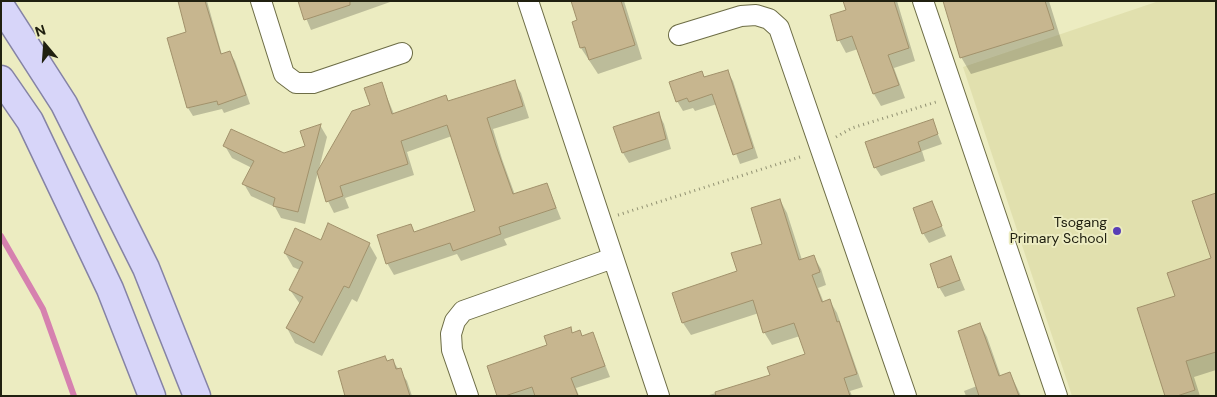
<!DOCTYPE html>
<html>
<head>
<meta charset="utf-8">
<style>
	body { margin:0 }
	#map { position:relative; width:1217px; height:397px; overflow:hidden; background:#ececc1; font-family:"DM Sans",sans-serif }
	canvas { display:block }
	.frame { position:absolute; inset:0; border:2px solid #202010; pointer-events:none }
	.north { position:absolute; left:20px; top:20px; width:50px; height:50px; -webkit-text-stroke:4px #ececc1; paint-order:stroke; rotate:342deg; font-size:14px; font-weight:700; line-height:20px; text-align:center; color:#202010 }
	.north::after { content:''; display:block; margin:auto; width:18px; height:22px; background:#202010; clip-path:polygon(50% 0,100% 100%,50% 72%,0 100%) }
</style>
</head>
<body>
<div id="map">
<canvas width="1217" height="397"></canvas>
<div class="frame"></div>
<div class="north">N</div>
</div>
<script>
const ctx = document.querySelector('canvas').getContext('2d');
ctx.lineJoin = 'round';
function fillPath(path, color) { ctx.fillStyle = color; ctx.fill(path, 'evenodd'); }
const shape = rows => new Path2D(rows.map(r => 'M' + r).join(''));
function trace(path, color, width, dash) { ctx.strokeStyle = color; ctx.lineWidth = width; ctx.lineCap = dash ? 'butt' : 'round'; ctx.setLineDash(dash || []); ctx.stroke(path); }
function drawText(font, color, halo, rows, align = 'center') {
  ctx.font = font + ' "DM Sans",sans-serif'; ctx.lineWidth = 4; ctx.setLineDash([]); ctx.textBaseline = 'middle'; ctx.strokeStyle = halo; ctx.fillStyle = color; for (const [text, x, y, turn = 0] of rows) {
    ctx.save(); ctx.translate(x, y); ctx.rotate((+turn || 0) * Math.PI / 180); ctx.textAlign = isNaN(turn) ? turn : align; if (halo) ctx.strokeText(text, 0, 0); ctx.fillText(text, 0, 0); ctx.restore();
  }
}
const built = shape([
	[1159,1,1216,1,1216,396,1072,396,963,67]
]);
const shadow = shape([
	[179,1,207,1,222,55,230,53,235,61,250,104,224,113,222,109,193,116,188,108,188,33],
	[299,1,393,1,311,30],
	[573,1,624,1,642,59,598,74,581,48,579,21],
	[845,1,897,1,915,61,894,68,905,98,881,106,874,94,858,49,846,53,839,40,848,11],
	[953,1,1049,1,1063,46,971,74,961,57],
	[727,71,733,81,758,158,740,164,717,104,695,111,693,108,683,111,677,101,702,73,705,78],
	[514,82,521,93,529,118,493,129,502,159,515,195,547,184,561,219,504,239,507,245,461,261,457,254,394,275,387,263,411,226,415,233,476,212,452,136,407,152,414,175,345,198,349,208,334,213,328,201,318,172,305,224,281,218,275,207,251,196,244,184,252,168,232,158,225,146,284,155,307,147,320,125,327,137,319,169,371,106,381,83,394,114,446,96,449,103],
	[659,114,664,124,671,149,629,163,623,153],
	[932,120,942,144,922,151,925,161,881,176,875,167],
	[1216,194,1216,370,1194,377,1200,396,1166,396,1176,297,1213,259],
	[780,200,787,213,802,260,814,257,821,269,826,285,818,288,824,303,830,301,837,313,863,387,850,391,852,396,706,396,771,376,806,355,800,336,772,345,764,332,759,313,691,335,683,323,674,294,738,272,763,244],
	[932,203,946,236,929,243,923,233],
	[321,241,369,244,377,258,357,302,352,299,322,356,295,343,287,328,300,304,290,290,300,270,293,267,285,253],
	[951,257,965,290,945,297,939,287],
	[980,324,987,337,1001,377,1010,373,1021,396,966,396,964,391,977,386],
	[570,328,573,334,579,331,583,337,593,334,610,377,576,388,579,396,499,396,548,346],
	[392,360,407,381,412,396,347,396]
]);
const stream = shape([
	[1,236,43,309,74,396]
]);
const building = shape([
	[178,1,205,1,221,54,230,51,246,95,218,105,217,101,187,108,167,38,186,32,178,1],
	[298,1,350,1,350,5,304,20,298,1],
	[571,1,621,1,635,45,589,60,585,47,580,48,572,22,577,20,571,1],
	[843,1,894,1,909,48,888,55,899,85,873,94,852,36,837,41,830,15,846,10,843,1],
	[943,1,1045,1,1054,29,960,58,943,1],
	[728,70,753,148,733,155,712,94,689,102,687,98,676,102,669,82,702,71,704,77,728,70],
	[515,80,523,106,487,118,496,146,513,194,547,183,556,208,499,227,501,234,453,251,450,243,386,264,377,235,411,224,414,232,475,211,447,125,401,141,408,164,340,186,343,196,326,202,317,172,352,111,370,105,364,88,382,82,392,114,446,95,448,101,515,80],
	[659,112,666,139,622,153,613,127,659,112],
	[933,119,938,134,918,142,921,151,874,168,865,142,933,119],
	[321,124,298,212,273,206,275,198,242,184,254,161,223,146,231,129,284,153,305,146,300,131,321,124],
	[1216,193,1216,352,1186,361,1195,390,1177,396,1165,396,1137,308,1175,296,1167,273,1211,258,1192,201,1216,193],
	[780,199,799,260,814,255,820,272,812,275,822,302,830,299,837,322,839,321,857,374,844,378,850,396,716,396,715,392,770,375,767,367,805,354,794,323,763,333,753,300,682,323,672,293,737,271,731,253,762,244,751,208,780,199],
	[932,201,942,226,922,234,913,208,932,201],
	[328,223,370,243,349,288,344,286,314,343,286,328,303,297,289,290,303,262,284,253,295,228,321,240,328,223],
	[951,256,960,280,938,288,930,264,951,256],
	[980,323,999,376,1010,372,1019,396,979,396,958,331,980,323],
	[571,327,572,333,580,330,582,336,593,332,605,366,571,378,578,396,535,396,532,387,505,396,497,396,487,366,547,345,544,336,571,327],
	[385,356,387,361,393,359,396,369,401,368,410,396,345,396,338,371,385,356]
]);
const path = shape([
	[836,137,852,128,936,102],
	[618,215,803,156]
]);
const minor = shape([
	[261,1,284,74,296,83,313,83,402,53],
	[528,1,659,396],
	[923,1,1057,396],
	[679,35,741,16,756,15,769,19,779,28,906,396],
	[468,396,452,350,451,334,455,321,463,311,613,258]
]);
const major = shape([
	[1,6,64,104,146,268,197,396],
	[1,79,30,121,110,289,152,396]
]);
const markers = [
	[1117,231,5,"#583eb6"]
];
const poiNames = [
	["Tsogang",1107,223],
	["Primary School",1107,239]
];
fillPath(built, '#e1e0ae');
fillPath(shadow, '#0003');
trace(stream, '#d681af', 6);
fillPath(building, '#c7b68f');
trace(building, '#a1916b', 1);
trace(minor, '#6d6d46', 22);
trace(major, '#8583a5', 29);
trace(path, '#919172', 3, [1, 4]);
trace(minor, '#fff', 20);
trace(major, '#d7d5f9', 26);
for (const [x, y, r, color] of markers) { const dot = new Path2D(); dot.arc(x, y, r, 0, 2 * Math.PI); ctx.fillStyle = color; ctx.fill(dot); trace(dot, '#ececc1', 2); }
drawText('14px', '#202010', '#ececc1', poiNames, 'right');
</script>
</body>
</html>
